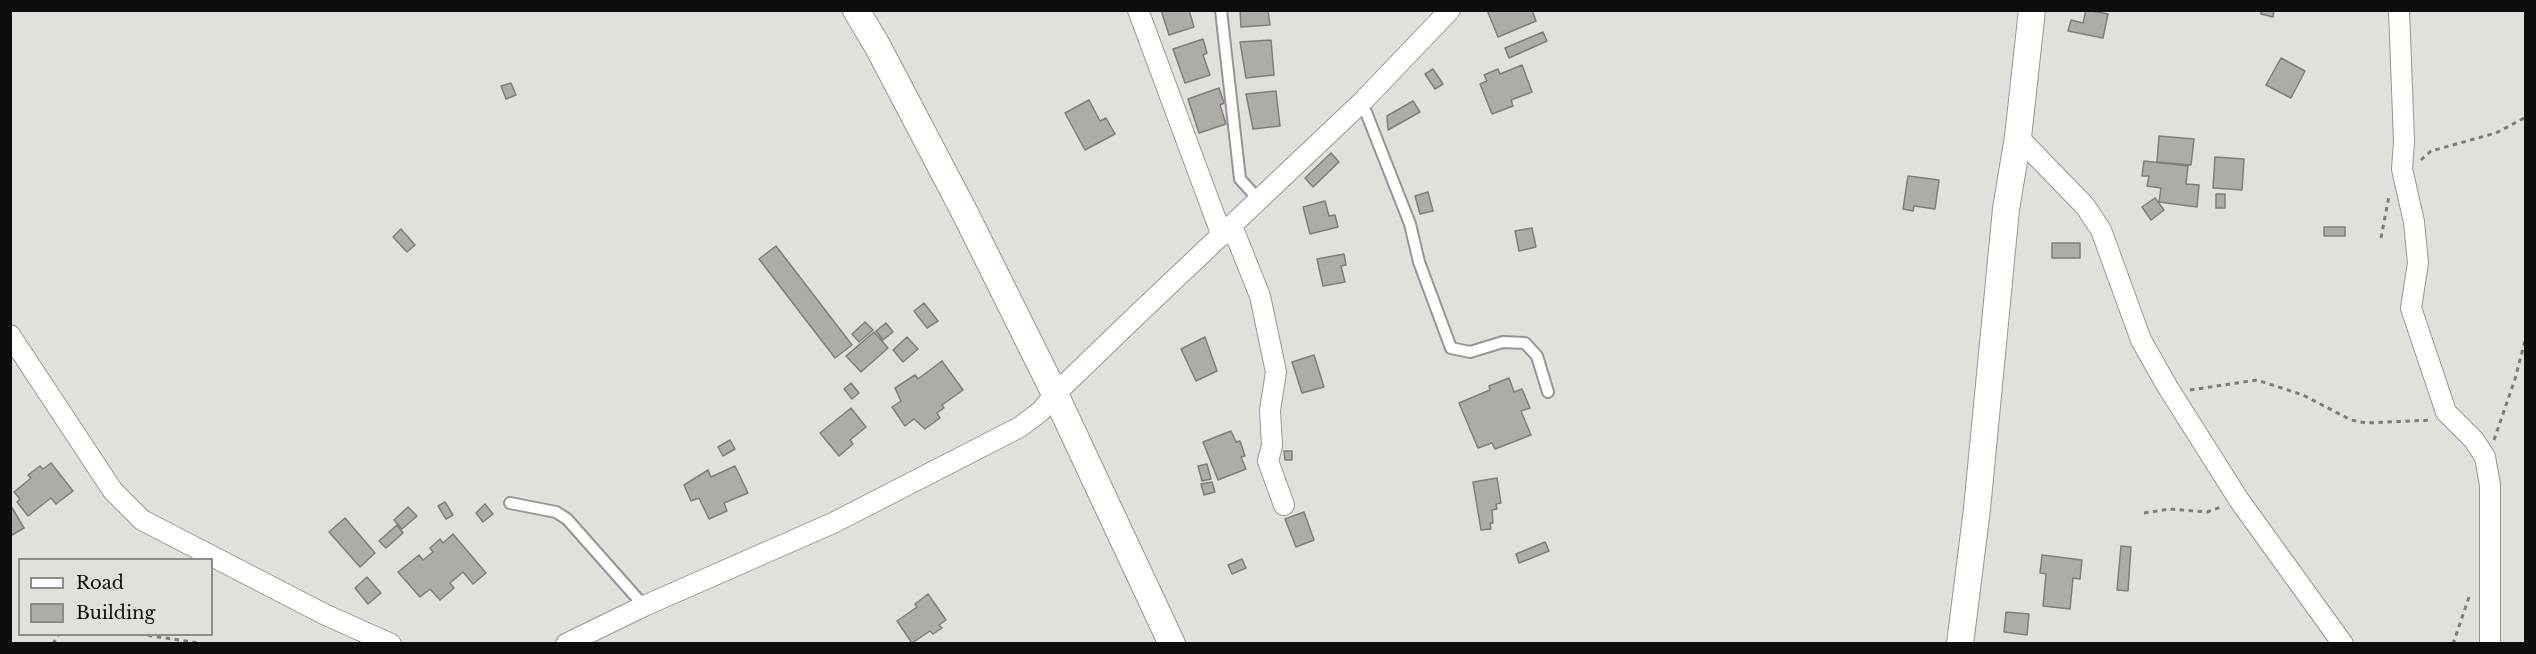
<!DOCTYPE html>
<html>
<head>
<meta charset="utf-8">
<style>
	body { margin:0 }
	#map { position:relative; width:2536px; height:654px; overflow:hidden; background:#e1e0db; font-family:"Libre Baskerville",serif }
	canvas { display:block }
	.frame { position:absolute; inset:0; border:12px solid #0d0d0b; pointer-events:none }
	.legend { position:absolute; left:18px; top:558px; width:195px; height:78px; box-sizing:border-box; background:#e1e0db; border:2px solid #8c8c88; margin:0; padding:8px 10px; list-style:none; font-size:18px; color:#0d0d0b }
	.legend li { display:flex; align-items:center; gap:12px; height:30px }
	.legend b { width:30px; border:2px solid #8c8c88 }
</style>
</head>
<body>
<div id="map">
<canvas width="2536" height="654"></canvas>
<div class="frame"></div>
<ul class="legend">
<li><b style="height:8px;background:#fff"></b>Road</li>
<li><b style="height:16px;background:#afaba7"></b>Building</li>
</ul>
</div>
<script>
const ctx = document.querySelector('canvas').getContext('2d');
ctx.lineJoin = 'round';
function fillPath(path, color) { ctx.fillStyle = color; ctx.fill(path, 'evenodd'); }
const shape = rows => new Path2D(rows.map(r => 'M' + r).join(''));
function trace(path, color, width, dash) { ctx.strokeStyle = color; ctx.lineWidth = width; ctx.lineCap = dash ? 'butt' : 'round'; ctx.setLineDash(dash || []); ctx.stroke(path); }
const building = shape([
	[1161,10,1189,10,1194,27,1169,35,1161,10],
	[1240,10,1268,10,1270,25,1241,27,1240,10],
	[1487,10,1532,10,1536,21,1498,37,1487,10],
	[2086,10,2108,14,2103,38,2068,31,2071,20,2083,23,2086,10],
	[2261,10,2274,10,2273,17,2261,14,2261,10],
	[1543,32,1547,41,1509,58,1505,48,1543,32],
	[1203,39,1207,53,1203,55,1210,75,1185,83,1173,49,1203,39],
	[1271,40,1274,75,1246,78,1240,42,1271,40],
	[2281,58,2305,71,2291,98,2266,85,2281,58],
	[1522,65,1532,92,1511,100,1513,106,1492,114,1480,84,1487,81,1484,75,1498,69,1500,74,1522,65],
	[1433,69,1443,84,1435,89,1425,74,1433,69],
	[511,83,516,95,506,99,501,86,511,83],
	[1219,88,1224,103,1220,105,1226,124,1199,133,1188,99,1219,88],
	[1276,91,1280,126,1253,129,1246,94,1276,91],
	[1089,100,1100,121,1106,118,1115,134,1085,150,1065,113,1089,100],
	[1413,101,1420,112,1388,130,1387,116,1413,101],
	[2159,136,2194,139,2191,165,2157,162,2159,136],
	[1331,153,1339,162,1313,187,1305,178,1331,153],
	[2215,157,2244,159,2242,190,2213,188,2215,157],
	[2144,161,2188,166,2186,184,2199,185,2197,207,2159,202,2161,188,2147,186,2149,176,2142,176,2144,161],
	[1908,176,1939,180,1935,209,1914,206,1913,211,1903,209,1908,176],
	[1428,192,1433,211,1420,214,1415,196,1428,192],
	[2216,194,2225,194,2225,208,2216,208,2216,194],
	[2155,198,2164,210,2151,220,2142,207,2155,198],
	[1325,201,1329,216,1335,215,1338,227,1310,234,1303,207,1325,201],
	[2324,227,2345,227,2345,236,2324,236,2324,227],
	[1532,228,1536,247,1519,251,1515,231,1532,228],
	[401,229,415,245,407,252,393,237,401,229],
	[2052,243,2080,243,2080,258,2052,258,2052,243],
	[776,246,852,345,835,358,759,259,776,246],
	[1344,254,1346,265,1341,266,1345,282,1323,286,1317,259,1344,254],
	[924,303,938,321,927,328,914,311,924,303],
	[865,322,873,330,859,342,852,334,865,322],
	[886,323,893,332,883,340,876,331,886,323],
	[874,332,888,348,861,372,846,356,874,332],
	[907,337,918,349,903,362,893,350,907,337],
	[1205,337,1217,371,1196,381,1181,349,1205,337],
	[1314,355,1324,387,1302,393,1292,362,1314,355],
	[942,361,963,390,942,405,944,408,937,413,940,418,925,429,914,419,905,426,892,407,901,401,895,388,915,375,918,379,942,361],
	[1509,378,1514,392,1522,389,1530,408,1521,411,1531,435,1495,449,1492,443,1478,448,1459,403,1490,390,1489,386,1509,378],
	[851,383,859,393,852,399,844,389,851,383],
	[851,408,866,427,850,440,853,444,839,456,820,433,851,408],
	[1231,431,1236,442,1240,441,1245,456,1241,457,1246,469,1218,480,1203,442,1231,431],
	[730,440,735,449,723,456,718,447,730,440],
	[1284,451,1292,451,1292,460,1285,460,1284,451],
	[51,463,73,491,56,504,51,498,28,516,17,502,20,499,14,492,31,478,28,475,40,466,43,469,51,463],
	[1207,464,1211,479,1202,481,1198,466,1207,464],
	[735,466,748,493,724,503,727,511,709,519,699,498,691,501,684,485,708,470,711,477,735,466],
	[1497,478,1501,503,1496,504,1497,509,1492,510,1493,523,1490,523,1491,529,1481,530,1473,482,1497,478],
	[1212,482,1215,492,1204,495,1201,484,1212,482],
	[445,502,453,515,446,519,438,506,445,502],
	[485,504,493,514,483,522,476,513,485,504],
	[11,506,24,528,12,535,10,533,11,506],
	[408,507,417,516,402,529,394,520,408,507],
	[1304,512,1314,540,1296,547,1285,519,1304,512],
	[345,518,375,553,360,567,329,532,345,518],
	[397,525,403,533,386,548,379,541,397,525],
	[453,534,486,573,473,584,463,572,450,583,454,588,440,600,430,589,420,597,398,572,419,555,423,560,433,552,430,548,440,539,443,543,453,534],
	[1545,542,1549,551,1519,563,1516,554,1545,542],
	[2121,546,2131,547,2128,591,2117,590,2121,546],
	[2042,555,2082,560,2080,579,2073,578,2070,609,2043,606,2046,574,2040,573,2042,555],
	[1242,559,1246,568,1232,574,1228,565,1242,559],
	[367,577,381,593,368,604,355,588,367,577],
	[928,594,946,620,939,625,942,628,933,634,930,631,912,643,897,621,917,607,915,604,928,594],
	[2006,612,2029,614,2027,635,2004,632,2006,612]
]);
const path = shape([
	[2421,160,2431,151,2496,133,2526,117],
	[2381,238,2389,196],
	[2190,390,2257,380,2303,395,2351,420,2366,423,2432,420],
	[2494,440,2515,379,2526,337],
	[2144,513,2170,509,2207,512,2221,507],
	[139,634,206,644],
	[53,644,59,634],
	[2453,644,2470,594]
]);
const service = shape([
	[1221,10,1240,179,1259,200],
	[1362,102,1410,224,1419,262,1451,348,1470,352,1503,342,1525,343,1537,356,1548,392],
	[510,503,556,512,567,519,644,606]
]);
const minor = shape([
	[1138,10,1222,236],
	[2399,10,2404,141,2402,169,2414,222,2418,263,2411,308,2446,412,2474,440,2485,457,2490,485,2490,644],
	[2018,137,2085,206,2101,230,2141,340,2167,386,2239,500,2343,644],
	[1232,226,1260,296,1276,372,1270,410,1272,446,1268,461,1284,505],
	[10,335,113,491,142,520,326,615,391,644],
	[566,644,644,606,833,523,1020,427,1041,411,1055,394,1139,313,1362,102,1450,10]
]);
const tertiary = shape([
	[856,10,878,47,965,213,1055,394,1172,644],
	[1960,644,1977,509,2006,209,2018,137,2032,10]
]);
fillPath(building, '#afaba7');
trace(building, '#817d7a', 1.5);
trace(service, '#979591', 14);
trace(minor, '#979591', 22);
trace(tertiary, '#979591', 28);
trace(path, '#7d7c78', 3, [4.5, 4.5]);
trace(service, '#fff', 10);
trace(minor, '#fff', 20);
trace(tertiary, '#fff', 26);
</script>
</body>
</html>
